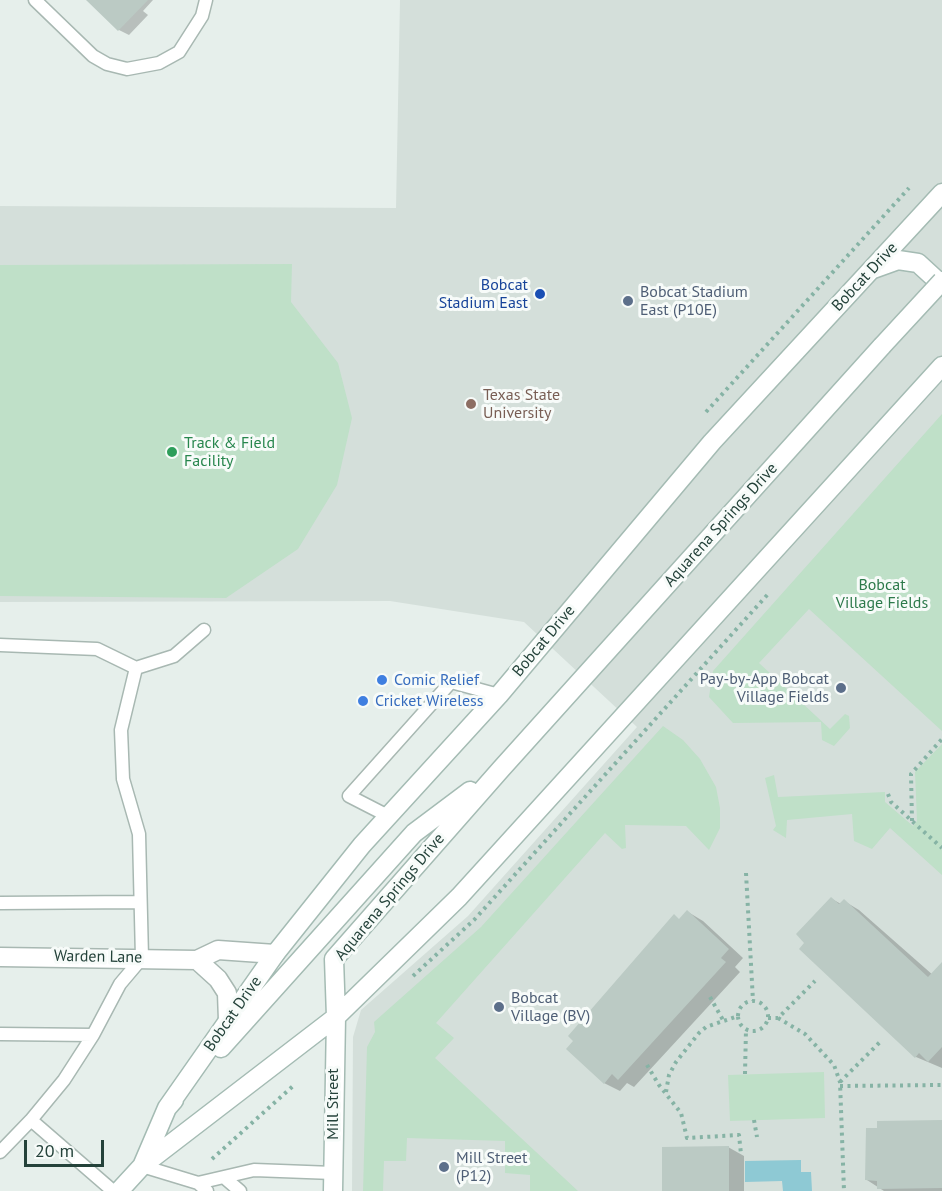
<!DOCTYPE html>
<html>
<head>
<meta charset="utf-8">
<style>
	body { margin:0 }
	#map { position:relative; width:942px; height:1191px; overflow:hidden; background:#e6efeb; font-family:"PT Sans",sans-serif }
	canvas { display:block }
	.scale { position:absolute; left:24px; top:1140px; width:80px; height:27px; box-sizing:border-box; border:3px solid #24423a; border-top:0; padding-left:8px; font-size:18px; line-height:21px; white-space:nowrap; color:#24423a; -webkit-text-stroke:4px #f7fbf9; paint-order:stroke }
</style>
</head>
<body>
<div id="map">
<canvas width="942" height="1191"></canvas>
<div class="scale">20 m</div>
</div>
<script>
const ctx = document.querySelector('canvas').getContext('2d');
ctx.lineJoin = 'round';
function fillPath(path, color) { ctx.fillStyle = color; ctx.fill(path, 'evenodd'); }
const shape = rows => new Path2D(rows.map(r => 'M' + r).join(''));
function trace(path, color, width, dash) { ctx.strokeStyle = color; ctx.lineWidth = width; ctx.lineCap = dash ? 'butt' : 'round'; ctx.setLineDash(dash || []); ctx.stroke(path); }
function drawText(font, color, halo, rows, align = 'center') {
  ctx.font = font + ' "PT Sans",sans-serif'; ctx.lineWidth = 6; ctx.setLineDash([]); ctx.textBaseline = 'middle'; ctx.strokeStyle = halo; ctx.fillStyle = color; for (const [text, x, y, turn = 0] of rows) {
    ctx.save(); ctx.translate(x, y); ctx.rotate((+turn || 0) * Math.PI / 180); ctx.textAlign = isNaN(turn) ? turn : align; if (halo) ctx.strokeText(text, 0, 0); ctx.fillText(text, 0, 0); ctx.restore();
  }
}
const built = shape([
	[400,0,942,0,942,1191,352,1191,353,1037,361,1010,468,916,637,727,524,622,390,601,0,602,0,206,396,208]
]);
const green = shape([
	[292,264,291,302,338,363,352,418,337,485,298,549,226,598,0,596,0,265],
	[942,414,942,731,809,609,759,663,830,729,845,714,849,716,850,728,834,746,822,740,821,722,733,723,709,697,713,671],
	[663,726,683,740,700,759,716,787,720,808,720,828,709,850,686,826,625,825,626,848,622,849,605,833,436,1023,454,1038,435,1058,578,1191,530,1191,530,1175,505,1173,505,1141,407,1138,406,1161,384,1161,383,1191,363,1191,367,1047,375,1032,374,1022,481,927],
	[942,744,942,875,890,828,872,849,854,841,852,814,787,820,786,838,773,830,776,826,765,778,774,775,778,797,885,792,885,802,913,826,917,821,915,772],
	[824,1072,825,1118,730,1121,728,1075]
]);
const water = shape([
	[801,1160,801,1172,811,1172,812,1191,783,1191,782,1181,745,1182,745,1161]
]);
const shadow = shape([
	[90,0,153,0,143,11,148,15,129,35,119,30],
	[832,899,841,904,844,901,859,910,942,983,942,1068,916,1057],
	[688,912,703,921,743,958,735,967,740,972,634,1087,627,1083,620,1091,604,1083,680,920],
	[942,1121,942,1191,884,1191,867,1180],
	[728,1147,744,1156,744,1191,664,1191]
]);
const building = shape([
	[86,0,148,0,118,31],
	[831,897,839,904,844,899,928,977,942,962,942,1047,928,1062,919,1053,915,1058,799,949,804,943,796,934],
	[687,910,729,949,721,958,726,962,618,1080,612,1074,604,1084,566,1049,573,1041,568,1036,674,914,679,919],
	[942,1120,942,1188,877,1189,877,1181,865,1180,866,1128,877,1128,877,1121],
	[729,1146,729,1191,662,1191,662,1147]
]);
const path = shape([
	[706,412,909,188],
	[888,794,891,802,942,848],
	[912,821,911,774,942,739],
	[746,873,753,1001],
	[413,976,474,920,769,593],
	[710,997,723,1020],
	'738 1016a15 15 0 1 1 30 0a15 15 0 1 1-30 0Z',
	[768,1018,778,1018,815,981],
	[778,1018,805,1034,834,1065,840,1082,844,1191],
	[647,1065,659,1085,681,1113,687,1138,739,1135,741,1154],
	[745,1074,746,1029],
	[840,1082,880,1042],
	[840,1086,942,1085],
	[666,1092,669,1075,676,1062,699,1033,706,1027,738,1016],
	[754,1120,757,1137],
	[212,1159,293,1086]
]);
const lane = shape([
	[35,0,93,56,107,64,127,69,159,63,179,52,202,16,206,0],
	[0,645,97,649,136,668],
	[388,816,349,796,451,682,499,695],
	[0,903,140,902],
	[0,1034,93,1035],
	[0,1152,31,1120],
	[142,1166,198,1183,207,1191],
	[226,1179,240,1191],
	[198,1183,254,1170,333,1173],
	[113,1191,31,1120,64,1080,93,1035,120,984,142,958,139,834,123,779,121,730,136,668,174,656,204,630]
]);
const street = shape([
	[0,957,197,960,218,950,275,954],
	[197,960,218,979,227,993,228,1021]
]);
const secondary = shape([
	[873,269,898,260,918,263,942,285],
	[221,1048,414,833,470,791],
	[167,1108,275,954,362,845,499,695,712,442,942,193],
	[143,1164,167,1108,174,1100],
	[119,1191,142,1166,336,1017,459,897,942,366],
	[333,1191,336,1017,334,959,501,769,882,346]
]);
const secondaryBridge = shape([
	[882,346,942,281]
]);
const markers = [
	[540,294,6,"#1a4fb4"],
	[628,301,6,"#5c6f8a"],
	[471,404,6,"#8d6e63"],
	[172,452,6,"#2e9e5b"],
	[382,680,6,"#3f7fe0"],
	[841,688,6,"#5c6f8a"],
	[363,701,6,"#3f7fe0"],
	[499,1007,6,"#5c6f8a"],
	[444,1167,6,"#5c6f8a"]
];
const streetNames = [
	["Bobcat Drive",865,277,-47],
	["Aquarena Springs Drive",721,525,-48],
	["Bobcat Drive",544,641,-50],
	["Aquarena Springs Drive",390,897,-50],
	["Warden Lane",98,957,1],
	["Bobcat Drive",233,1014,-55],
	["Mill Street",333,1104,-90]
];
const transitNames = [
	["Bobcat",528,285],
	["Stadium East",528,303]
];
const serviceNames = [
	["Bobcat Stadium",640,292],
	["East (P10E)",640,310],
	["Pay-by-App Bobcat",829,679,"right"],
	["Village Fields",829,697,"right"],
	["Bobcat",511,998],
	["Village (BV)",511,1016],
	["Mill Street",456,1158],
	["(P12)",456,1176]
];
const educationNames = [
	["Texas State",483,395],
	["University",483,413]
];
const leisureNames = [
	["Track & Field",184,443],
	["Facility",184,461]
];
const parkNames = [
	["Bobcat",882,585],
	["Village Fields",882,603]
];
const shopNames = [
	["Comic Relief",394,680],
	["Cricket Wireless",375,701]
];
fillPath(built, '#d4dfda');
fillPath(green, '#bfe0c8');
fillPath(water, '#8ec9d4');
fillPath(shadow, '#0003');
fillPath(building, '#bbcac4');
trace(lane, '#a8b8b2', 15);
trace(street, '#a8b8b2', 21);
trace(secondary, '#a4bbb3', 21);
trace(path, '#86b3a5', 4, [3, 4.5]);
trace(lane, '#fff', 12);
trace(street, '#fff', 18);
trace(secondary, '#fff', 18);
trace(secondaryBridge, '#a4bbb3', 21, []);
trace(secondaryBridge, '#fff', 18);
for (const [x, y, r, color] of markers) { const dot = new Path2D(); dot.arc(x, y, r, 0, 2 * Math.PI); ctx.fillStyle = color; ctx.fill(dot); trace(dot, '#f7fbf9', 2); }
drawText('16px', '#24423a', '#f7fbf9', streetNames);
drawText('16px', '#164399', '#f7fbf9', transitNames, 'right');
drawText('16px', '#4e5e75', '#f7fbf9', serviceNames, 'left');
drawText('16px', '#785e54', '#f7fbf9', educationNames, 'left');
drawText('16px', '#27864d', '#f7fbf9', leisureNames, 'left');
drawText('16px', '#2d7a4b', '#f7fbf9', parkNames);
drawText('16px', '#366cbe', '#f7fbf9', shopNames, 'left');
</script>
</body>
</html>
